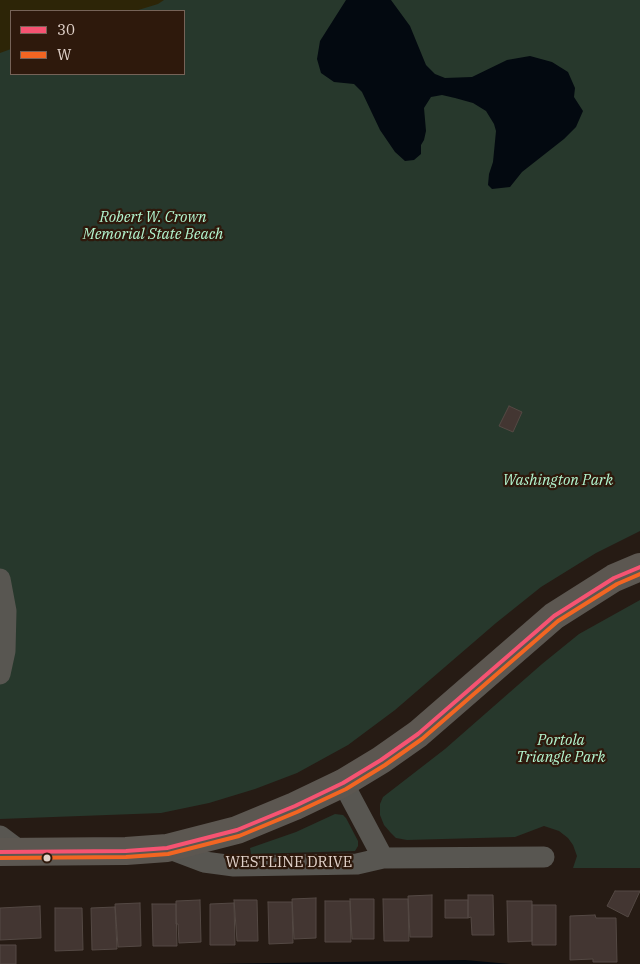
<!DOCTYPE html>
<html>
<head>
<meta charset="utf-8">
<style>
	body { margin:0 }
	#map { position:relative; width:640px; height:964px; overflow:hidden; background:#261b14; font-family:"IBM Plex Serif",serif }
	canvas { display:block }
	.legend { position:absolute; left:10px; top:10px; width:175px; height:65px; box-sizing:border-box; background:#2e190c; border:1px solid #766358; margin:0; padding:6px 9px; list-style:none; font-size:15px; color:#e1d2ca }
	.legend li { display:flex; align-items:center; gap:10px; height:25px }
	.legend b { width:25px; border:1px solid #766358 }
</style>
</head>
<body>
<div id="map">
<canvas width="640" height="964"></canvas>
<ul class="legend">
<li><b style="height:6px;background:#f65372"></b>30</li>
<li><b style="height:6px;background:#f26522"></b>W</li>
</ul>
</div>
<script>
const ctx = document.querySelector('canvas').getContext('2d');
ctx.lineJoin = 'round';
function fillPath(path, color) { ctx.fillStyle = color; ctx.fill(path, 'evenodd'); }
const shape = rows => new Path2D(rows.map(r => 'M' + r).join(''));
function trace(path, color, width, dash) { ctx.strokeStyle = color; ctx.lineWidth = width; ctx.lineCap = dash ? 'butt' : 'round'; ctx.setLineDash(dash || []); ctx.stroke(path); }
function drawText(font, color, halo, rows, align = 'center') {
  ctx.font = font + ' "IBM Plex Serif",serif'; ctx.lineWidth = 4.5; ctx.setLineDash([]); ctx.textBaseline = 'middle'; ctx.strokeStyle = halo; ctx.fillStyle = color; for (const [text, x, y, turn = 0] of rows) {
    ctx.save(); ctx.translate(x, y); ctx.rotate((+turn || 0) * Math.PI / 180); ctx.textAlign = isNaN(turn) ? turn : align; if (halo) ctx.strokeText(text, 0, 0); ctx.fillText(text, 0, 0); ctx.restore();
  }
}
const green = shape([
	[0,0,640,0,640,531,596,553,541,587,496,623,395,710,348,745,297,773,255,789,209,803,161,813,0,819],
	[11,11,184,11,184,74,11,74],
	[640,600,640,868,573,868,577,856,573,845,568,838,559,831,544,826,515,837,407,840,396,838,390,832,384,825,380,815,380,804,383,797,445,749,542,664,579,634],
	[335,814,343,815,346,818,358,841,358,846,355,851,251,854,250,848,296,832]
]);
const sand = shape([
	[0,0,164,0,158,4,135,11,11,11,11,49,0,53]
]);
const water = shape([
	[346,0,391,0,410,26,426,65,435,74,445,78,472,77,507,60,530,56,552,62,568,72,575,88,574,97,583,111,576,127,564,139,522,172,510,187,492,189,488,185,489,174,493,162,496,131,494,124,486,111,473,103,455,98,442,95,431,97,424,108,426,131,424,140,421,145,421,154,414,160,405,161,395,152,380,130,362,92,354,84,334,82,321,73,317,59,320,41],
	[465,960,510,964,210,964]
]);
const building = shape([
	[509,406,522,412,513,432,499,426,509,406],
	[615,891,640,891,628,917,607,906,615,891],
	[432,895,432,937,410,937,408,896,432,895],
	[468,895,493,895,494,935,472,935,471,917,468,918,468,895],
	[316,898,316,938,294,939,292,899,316,898],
	[350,899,374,899,374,939,352,939,350,899],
	[383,899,408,899,409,941,384,941,383,899],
	[200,900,201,942,179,943,178,924,176,924,176,901,200,900],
	[234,900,257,900,258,941,237,941,234,900],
	[445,900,468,900,468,918,445,918,445,900],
	[325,901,350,901,351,942,325,942,325,901],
	[507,901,532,901,532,941,508,942,507,901],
	[268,902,292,902,293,943,269,944,268,902],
	[140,903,141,946,118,947,115,904,140,903],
	[234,903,235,945,210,945,210,904,234,903],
	[152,904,176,904,177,946,153,946,152,904],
	[532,905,556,905,556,945,532,945,532,905],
	[40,906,41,938,0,940,0,908,40,906],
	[115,907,117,949,92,950,91,908,115,907],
	[55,908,82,908,83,950,55,951,55,908],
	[595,915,596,918,616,918,617,962,593,962,593,959,570,960,570,916,595,915],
	[0,945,16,945,16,964,0,964,0,945]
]);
const street = shape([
	[0,579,6,611,5,651,0,674],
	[343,783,383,858],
	[0,836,20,851],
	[167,848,204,862,234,866,357,864,383,858,544,857]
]);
const secondary = shape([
	[0,852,126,851,167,848,237,830,295,806,343,783,381,760,418,734,554,616,614,578,640,567]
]);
const bus1 = shape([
	[0,852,126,851,167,848,237,830,295,806,343,783,381,760,418,734,554,616,614,578,640,567]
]);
const bus2 = shape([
	[0,858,126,857,168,854,239,836,297,812,346,789,385,765,422,739,558,621,617,584,640,574]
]);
const markers = [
	[47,858,4.5,"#e1d2ca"]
];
const parkNames = [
	["Robert W. Crown",153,218],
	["Memorial State Beach",153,235],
	["Washington Park",558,481],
	["Portola",561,741],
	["Triangle Park",561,758]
];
const streetNames = [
	["WESTLINE DRIVE",289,863]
];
fillPath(green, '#27382c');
fillPath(sand, '#2d2507');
fillPath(water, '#030910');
fillPath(building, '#433632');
trace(building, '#544944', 1);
trace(street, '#585651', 21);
trace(secondary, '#5c5751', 28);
trace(bus1, '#f65372', 4);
trace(bus2, '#f26522', 4);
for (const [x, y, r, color] of markers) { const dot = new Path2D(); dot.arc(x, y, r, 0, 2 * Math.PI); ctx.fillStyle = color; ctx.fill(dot); trace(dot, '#2e190c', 2); }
drawText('italic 15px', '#b3f6d0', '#2e190c', parkNames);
drawText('15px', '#e1d2ca', '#2e190c', streetNames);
</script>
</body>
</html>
